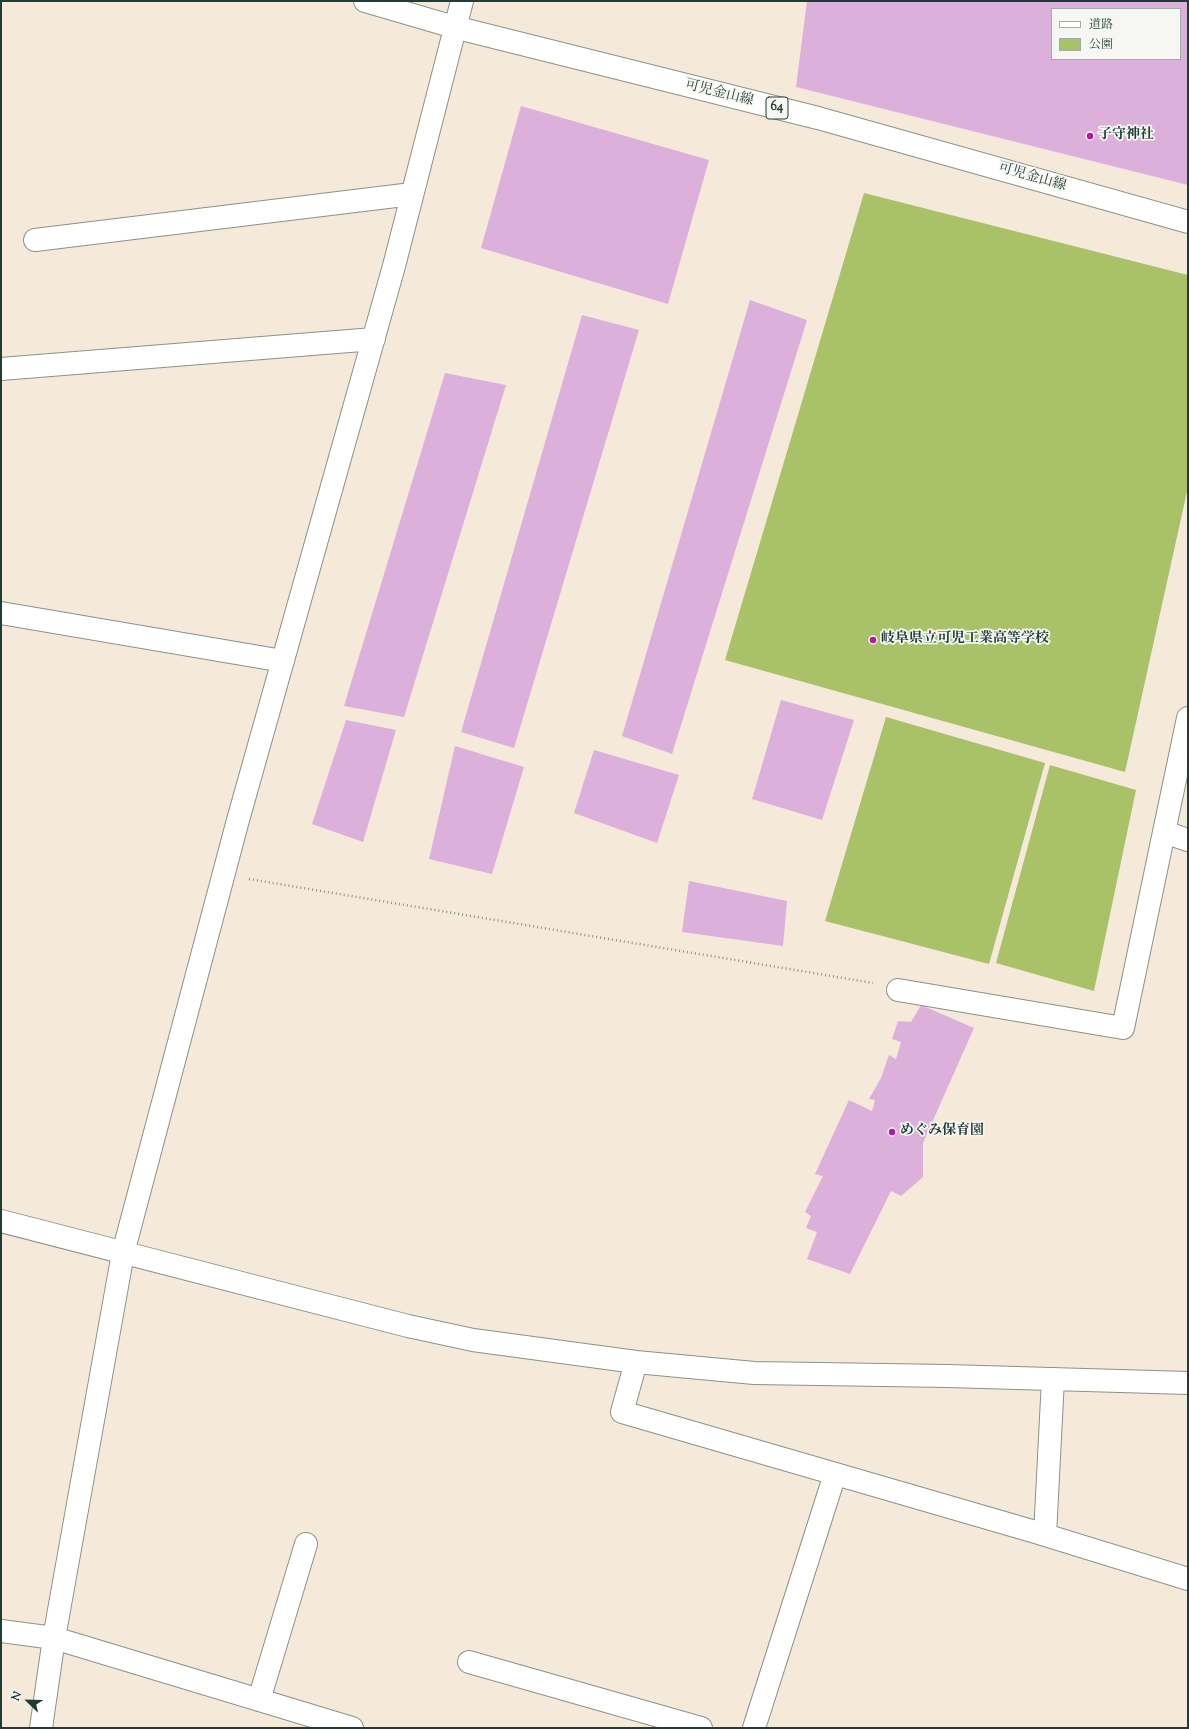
<!DOCTYPE html>
<html>
<head>
<meta charset="utf-8">
<style>
	body { margin:0 }
	#map { position:relative; width:1189px; height:1729px; overflow:hidden; background:#f5e9da; font-family:"Sorts Mill Goudy","Noto Serif JP",serif }
	canvas { display:block }
	.frame { position:absolute; inset:0; border:2px solid #1f3d34; pointer-events:none }
	.legend { position:absolute; left:1051px; top:8px; width:130px; height:52px; box-sizing:border-box; background:#f6f6f2; border:1px solid #a0aca6; margin:0; padding:5px 7px; list-style:none; font-size:12px; color:#1f3d34 }
	.legend li { display:flex; align-items:center; gap:8px; height:20px }
	.legend b { width:20px; border:1px solid #a0aca6 }
	.north { position:absolute; left:8px; top:1681px; width:40px; height:40px; -webkit-text-stroke:3px #f6f6f2; paint-order:stroke; rotate:293deg; font-size:11px; font-weight:700; line-height:16px; text-align:center; color:#1f3d34 }
	.north::after { content:''; display:block; margin:auto; width:14px; height:18px; background:#1f3d34; clip-path:polygon(50% 0,100% 100%,50% 72%,0 100%) }
</style>
</head>
<body>
<div id="map">
<canvas width="1189" height="1729"></canvas>
<div class="frame"></div>
<ul class="legend">
<li><b style="height:5px;background:#fff"></b>道路</li>
<li><b style="height:11px;background:#a9c268"></b>公園</li>
</ul>
<div class="north">N</div>
</div>
<script>
const ctx = document.querySelector('canvas').getContext('2d');
ctx.lineJoin = 'round';
function fillPath(path, color) { ctx.fillStyle = color; ctx.fill(path, 'evenodd'); }
const shape = rows => new Path2D(rows.map(r => 'M' + r).join(''));
function trace(path, color, width, dash) { ctx.strokeStyle = color; ctx.lineWidth = width; ctx.lineCap = dash ? 'butt' : 'round'; ctx.setLineDash(dash || []); ctx.stroke(path); }
function drawText(font, color, halo, rows, align = 'center') {
  ctx.font = font + ' "Sorts Mill Goudy","Noto Serif JP",serif'; ctx.lineWidth = 3.5; ctx.setLineDash([]); ctx.textBaseline = 'middle'; ctx.strokeStyle = halo; ctx.fillStyle = color; for (const [text, x, y, turn = 0] of rows) {
    ctx.save(); ctx.translate(x, y); ctx.rotate((+turn || 0) * Math.PI / 180); ctx.textAlign = isNaN(turn) ? turn : align; if (halo) ctx.strokeText(text, 0, 0); ctx.fillText(text, 0, 0); ctx.restore();
  }
}
const green = shape([
	[864,193,1188,275,1188,487,1125,772,725,660],
	[886,717,1045,763,989,964,825,921],
	[1050,765,1136,790,1094,991,996,963]
]);
const building = shape([
	[807,1,1188,1,1188,185,796,87],
	[1052,9,1180,9,1180,59,1052,59],
	[521,106,709,160,668,304,481,248],
	[750,300,807,320,672,754,622,736],
	[582,315,639,330,514,748,461,732],
	[445,373,506,385,404,717,344,706],
	[781,700,854,720,822,820,752,799],
	[346,720,396,730,363,842,312,824],
	[455,746,524,767,492,874,429,859],
	[594,750,679,775,657,843,574,813],
	[689,881,787,901,783,946,682,932],
	[921,1005,974,1028,923,1143,923,1177,901,1196,891,1191,850,1274,807,1259,817,1232,806,1228,811,1216,805,1212,823,1176,815,1174,849,1100,872,1111,875,1100,869,1099,881,1078,889,1055,896,1059,901,1042,892,1039,898,1021,911,1022]
]);
const path = shape([
	[249,879,873,983]
]);
const minor = shape([
	[35,240,412,194],
	[1,369,374,339],
	[1,613,283,661],
	[1188,718,1164,832,1188,840],
	[898,990,1123,1028,1164,832],
	[1,1221,408,1326,473,1340,636,1362,754,1373,948,1376,1188,1383],
	[636,1362,622,1412,1032,1531,1188,1579],
	[1045,1535,1053,1379],
	[1,1631,54,1638,352,1728],
	[469,1662,701,1728],
	[259,1700,306,1544],
	[41,1728,54,1638,123,1253,238,820,394,266,462,1],
	[754,1728,835,1474]
]);
const major = shape([
	[365,1,454,27,818,118,1188,222]
]);
const markers = [
	[1090,136,4,"#b5179e"],
	[873,640,4,"#b5179e"],
	[892,1132,4,"#b5179e"]
];
const shields = [
	[777,108,22]
];
const shieldNames = [
	["64",777,108]
];
const streetNames = [
	["可児金山線",719,94,14],
	["可児金山線",1032,178,16]
];
const poiNames = [
	["子守神社",1098,136],
	["岐阜県立可児工業高等学校",881,640],
	["めぐみ保育園",900,1132]
];
fillPath(green, '#a9c268');
fillPath(building, '#dbb1db');
trace(minor, '#8a9387', 24);
trace(major, '#8a9387', 24);
trace(path, '#8a9387', 2.5, [1, 3]);
trace(minor, '#fff', 22);
trace(major, '#fff', 22);
for (const [x, y, r, color] of markers) { const dot = new Path2D(); dot.arc(x, y, r, 0, 2 * Math.PI); ctx.fillStyle = color; ctx.fill(dot); trace(dot, '#f6f6f2', 1.5); }
for (const [x, y, w] of shields) { const box = new Path2D(); box.roundRect(x - w / 2, y - 11, w, 22, 3); ctx.fillStyle = '#f6f6f2'; ctx.fill(box); trace(box, '#1f3d34', 1); }
drawText('bold 13px', '#1f3d34', null, shieldNames);
drawText('14px', '#1f3d34', '#f6f6f2', streetNames);
drawText('bold 14px', '#1f3d34', '#f6f6f2', poiNames, 'left');
</script>
</body>
</html>
